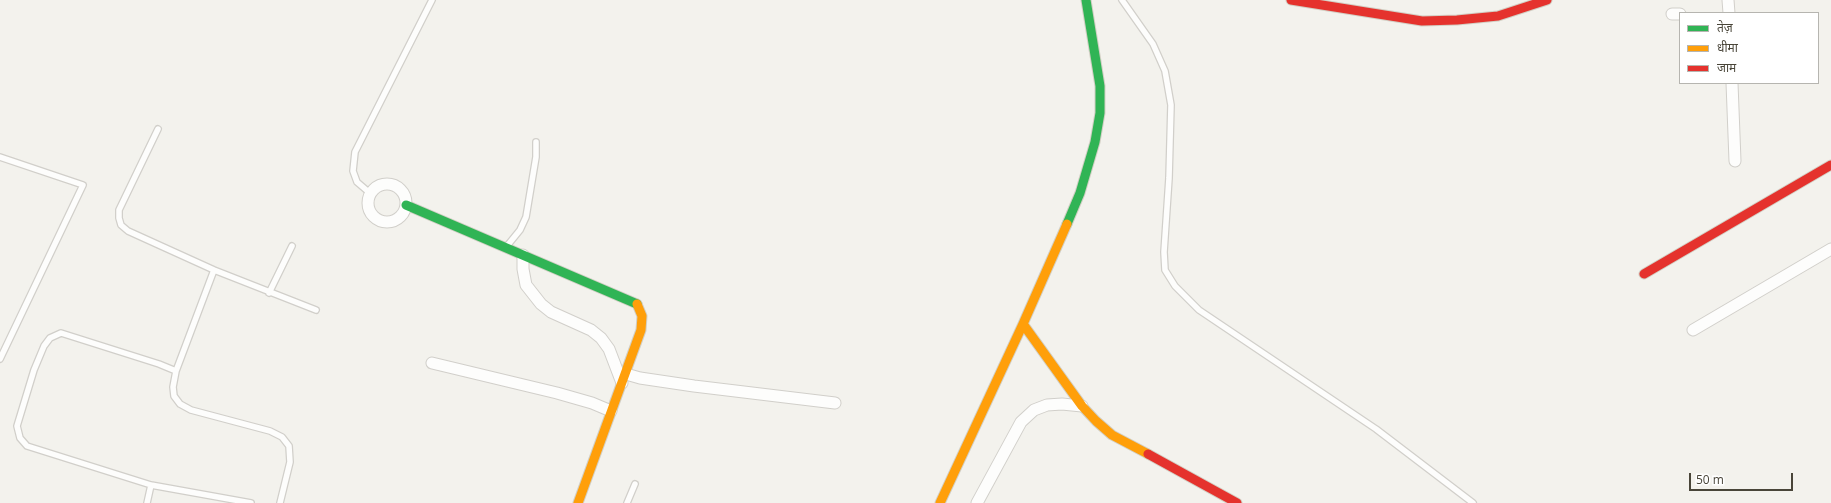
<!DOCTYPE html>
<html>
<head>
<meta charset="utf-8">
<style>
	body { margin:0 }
	#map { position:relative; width:1831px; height:503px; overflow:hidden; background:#f3f2ed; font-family:"Open Sans","Noto Sans Devanagari",sans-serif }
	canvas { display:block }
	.legend { position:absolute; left:1679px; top:12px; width:140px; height:72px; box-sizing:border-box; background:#fff; border:1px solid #b6b5b0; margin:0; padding:5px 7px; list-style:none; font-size:12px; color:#494539 }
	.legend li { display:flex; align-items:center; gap:8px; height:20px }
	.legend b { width:20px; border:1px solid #b6b5b0 }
	.scale { position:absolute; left:1689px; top:473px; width:104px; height:18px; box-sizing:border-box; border:2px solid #494539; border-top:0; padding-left:5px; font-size:12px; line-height:14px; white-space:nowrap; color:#494539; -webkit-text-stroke:3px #fff; paint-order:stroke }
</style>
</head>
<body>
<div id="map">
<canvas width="1831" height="503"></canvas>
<ul class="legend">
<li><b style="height:5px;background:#30b455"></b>तेज़</li>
<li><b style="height:5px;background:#ff9f0a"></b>धीमा</li>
<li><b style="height:5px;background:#e5322d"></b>जाम</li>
</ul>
<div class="scale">50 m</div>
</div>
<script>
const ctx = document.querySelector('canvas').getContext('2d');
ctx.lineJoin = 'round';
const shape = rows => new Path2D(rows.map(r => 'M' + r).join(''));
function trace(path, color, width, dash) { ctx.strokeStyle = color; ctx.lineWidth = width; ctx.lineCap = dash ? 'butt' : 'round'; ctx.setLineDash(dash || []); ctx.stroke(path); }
const lane = shape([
	[1122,0,1153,44,1165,71,1171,105,1169,178,1164,252,1165,270,1175,286,1199,310,1376,429,1473,503],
	[158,129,119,210,119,218,121,225,128,231,214,270,316,310],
	[0,157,83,185,0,359],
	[371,194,357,182,353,171,355,152,432,0],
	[507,246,520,230,526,217,536,157,536,142],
	[214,270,176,371,173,387,174,396,180,404,191,410,270,431,282,437,289,446,290,462,280,503],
	[269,293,292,246],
	[176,371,159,364,61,333,50,338,44,346,34,370,17,426,20,438,27,446,151,485,251,503],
	[147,503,151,485],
	[627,503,635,484]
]);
const street = shape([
	[1728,0,1729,13],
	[1672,14,1680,14],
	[1732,83,1735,161],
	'368 203a19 19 0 1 1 38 0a19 19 0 1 1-38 0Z',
	[523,255,523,269,526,285,541,304,551,312,591,330,601,338,609,349,622,383],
	[1693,330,1831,249],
	[432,363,557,393,592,403,611,411],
	[626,374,640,378,694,386,835,403],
	[977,503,1021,422,1034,410,1047,405,1062,404,1082,406]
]);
const fast = shape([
	[406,205,637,304],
	[1067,224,1080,193,1095,142,1100,113,1100,86,1086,0]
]);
const slow = shape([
	[1023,324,1082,406,1096,421,1112,435,1148,454],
	[578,503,641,330,642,316,637,304],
	[940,503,1023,324,1067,224]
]);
const jam = shape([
	[1291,0,1422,21,1457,20,1498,16,1547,0],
	[1644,274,1831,165],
	[1148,454,1237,503]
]);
trace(lane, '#d1cfca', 8);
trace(street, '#d1cfca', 13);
trace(fast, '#d2cfc4', 11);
trace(slow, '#d2cfc4', 11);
trace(jam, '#d2cfc4', 11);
trace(lane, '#fdfdfc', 5.5);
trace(street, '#fdfdfc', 11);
trace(fast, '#30b455', 9);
trace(slow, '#ff9f0a', 9);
trace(jam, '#e5322d', 9);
</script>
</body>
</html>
